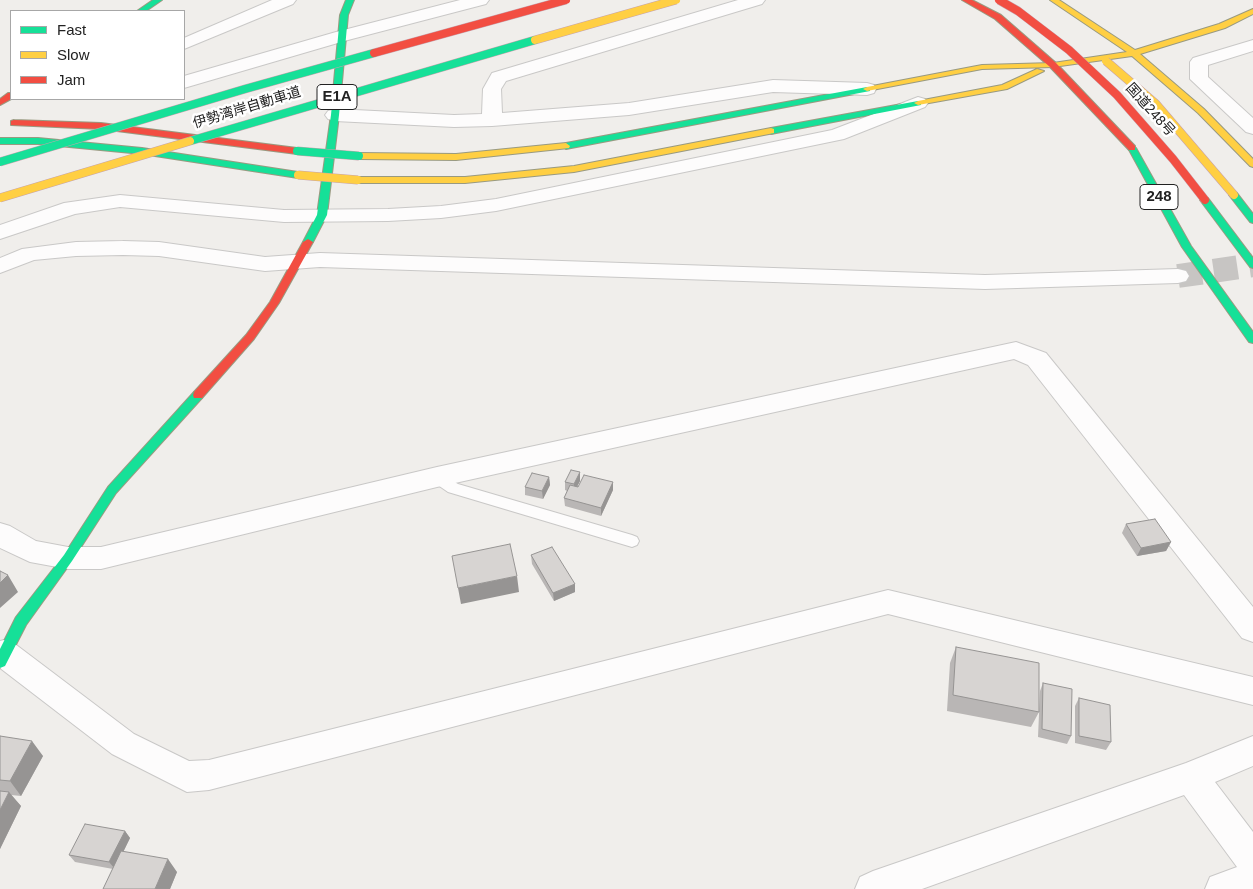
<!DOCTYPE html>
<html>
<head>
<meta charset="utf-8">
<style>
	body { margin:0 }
	#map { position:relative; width:1253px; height:889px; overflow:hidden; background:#f0eeeb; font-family:Helvetica,sans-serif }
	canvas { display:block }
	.legend { position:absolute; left:10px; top:10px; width:175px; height:90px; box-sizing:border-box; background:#fff; border:1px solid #a7a7a7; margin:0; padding:6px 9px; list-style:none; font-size:15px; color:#222 }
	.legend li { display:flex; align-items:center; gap:10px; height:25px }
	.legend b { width:25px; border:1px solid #a7a7a7 }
</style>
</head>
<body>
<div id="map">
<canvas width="1253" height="889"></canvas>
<ul class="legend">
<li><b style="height:6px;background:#16e098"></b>Fast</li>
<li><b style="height:6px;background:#ffcf43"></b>Slow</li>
<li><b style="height:6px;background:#f24e42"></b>Jam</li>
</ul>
</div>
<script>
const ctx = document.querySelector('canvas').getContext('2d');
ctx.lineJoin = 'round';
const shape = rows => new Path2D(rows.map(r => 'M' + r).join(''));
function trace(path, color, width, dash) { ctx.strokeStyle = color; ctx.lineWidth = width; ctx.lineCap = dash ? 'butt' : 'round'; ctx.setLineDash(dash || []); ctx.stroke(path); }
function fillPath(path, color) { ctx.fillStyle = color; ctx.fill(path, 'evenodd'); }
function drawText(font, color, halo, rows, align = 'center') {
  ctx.font = font + ' Helvetica,"Noto Sans JP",sans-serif'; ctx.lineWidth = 5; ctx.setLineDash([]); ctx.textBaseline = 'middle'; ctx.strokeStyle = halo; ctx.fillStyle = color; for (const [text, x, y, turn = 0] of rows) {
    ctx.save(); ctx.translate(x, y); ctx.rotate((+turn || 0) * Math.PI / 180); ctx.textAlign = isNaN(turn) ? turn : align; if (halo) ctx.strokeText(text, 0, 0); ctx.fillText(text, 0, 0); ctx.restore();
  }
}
const streetTunnel = shape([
	[1178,276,1253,265]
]);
const lane = shape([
	[437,472,458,484,632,535,637,537,639,541,637,545,632,547,448,492,432,481,430,477,432,473,437,472]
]);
const street = shape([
	[272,0,296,0,293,4,184,49,184,38,272,0],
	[460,0,489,0,486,4,348,40,184,88,184,76,336,32,460,0],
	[738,0,765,0,762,4,506,81,501,89,502,113,629,103,773,80,867,83,874,85,876,89,874,93,867,95,773,92,629,115,492,126,454,127,335,121,328,119,325,115,328,111,335,109,454,115,482,114,483,89,492,73,738,0],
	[1253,40,1253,51,1208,65,1208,77,1253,118,1253,134,1246,132,1190,79,1190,62,1193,58,1253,40],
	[918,97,925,99,928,103,925,107,844,139,496,211,441,218,388,221,284,222,120,207,75,214,0,239,0,225,64,203,120,195,284,210,388,209,441,206,496,199,832,130,918,97],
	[123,241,159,242,265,257,320,253,985,275,1178,269,1186,271,1189,276,1186,281,1178,283,985,289,320,267,265,271,159,256,123,255,76,256,34,260,0,273,0,258,22,249,76,242,123,241],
	[1016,342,1046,353,1253,607,1253,642,1242,638,1028,365,1014,359,437,487,101,569,68,569,30,562,0,548,0,523,10,526,36,541,68,547,101,547,437,467,1016,342],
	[888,590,1253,677,1253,705,888,614,209,790,187,792,112,754,0,668,0,641,4,640,15,644,134,734,189,761,209,760,888,590],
	[1253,736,1253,766,1215,782,1253,832,1253,889,1205,889,1210,877,1237,867,1184,795,922,889,855,889,860,877,873,871,1186,763,1253,736]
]);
const fast = shape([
	[153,0,162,0,146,11,137,11,153,0],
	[346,0,354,0,348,15,339,115,327,215,313,242,308,245,303,242,317,215,331,115,340,15,346,0],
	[867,87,870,87,870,91,566,149,562,146,566,143,867,87],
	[918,101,921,101,921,105,771,134,767,131,771,128,918,101],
	[0,138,38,138,142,148,298,172,302,175,298,178,142,154,38,144,0,144,0,138],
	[1132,145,1136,148,1191,246,1253,332,1253,343,1249,342,1182,247,1128,148,1132,145],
	[1234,192,1237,193,1253,214,1253,223,1250,222,1229,195,1234,192],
	[1205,197,1208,198,1253,258,1253,268,1250,267,1200,200,1205,197],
	[198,391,202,392,203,395,202,398,116,493,72,561,26,625,5,666,0,668,0,649,16,617,64,555,108,487,194,392,198,391]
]);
const slow = shape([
	[1050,0,1059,0,1135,50,1219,24,1253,9,1253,14,1225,28,1140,54,1204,109,1253,159,1253,167,1250,166,1198,113,1132,56,1053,67,982,69,867,91,863,89,867,87,982,65,1053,63,1127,52,1050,0],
	[1037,69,1044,71,1007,89,918,105,914,103,918,101,1002,85,1037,69],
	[771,128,774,129,774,133,574,172,465,183,358,183,354,180,358,177,465,177,574,166,771,128],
	[566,143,570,146,569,148,456,160,359,159,355,156,359,153,456,154,566,143]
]);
const jam = shape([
	[962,0,972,0,1001,15,1056,63,1135,146,1135,150,1129,150,1050,67,995,19,962,0],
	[8,93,11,93,11,99,0,105,0,99,8,93],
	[14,120,101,123,297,148,301,151,297,154,101,129,11,125,11,121,14,120],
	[308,239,313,242,279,303,254,339,202,398,194,398,193,395,194,392,246,335,270,302,303,242,308,239]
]);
const fastBridge = shape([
	[190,141,535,40],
	[297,151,359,156],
	[0,162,245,89,374,53]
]);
const slowBridge = shape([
	[535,40,676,0],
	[1106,61,1156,104,1234,195],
	[298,175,358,180],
	[0,198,190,141]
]);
const jamBridge = shape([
	[999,0,1018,11,1069,50,1117,95,1173,159,1205,200],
	[374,53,566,0]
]);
const wall = shape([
	[580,472,580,481,577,486,613,482,613,490,601,516,565,506,564,498,567,491,565,490,565,482],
	[549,477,550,485,543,499,525,495,525,487],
	[1126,524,1171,542,1166,551,1137,556,1122,533],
	[531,555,575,584,575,592,554,601,532,564],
	[956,647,1039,712,1031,727,947,711,950,663],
	[1043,683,1071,736,1067,744,1038,737,1040,691],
	[1079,698,1111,742,1106,750,1075,743,1075,706],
	[0,736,43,756,21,796,11,795,21,806,0,849],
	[125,831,130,838,123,852,177,872,170,889,103,889,113,869,75,862,69,855]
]);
const shadedWall = shape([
	[580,472,580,481,574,493,574,484],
	[549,477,550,485,543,499,542,491],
	[613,482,613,490,601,516,601,508],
	[1171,542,1166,551,1137,556,1141,548],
	[8,575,18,592,0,608,0,583],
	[517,576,519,592,461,604,458,588],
	[575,584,575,592,554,601,553,593],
	[32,741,43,756,21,796,10,781],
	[9,792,21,806,0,849,0,810],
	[125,831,130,838,115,869,109,862],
	[168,859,177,872,170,889,155,889]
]);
const building = shape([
	[571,470,580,472,574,484,565,482,571,470],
	[532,473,549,477,542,491,525,487,532,473],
	[584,475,613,482,601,508,564,498,570,485,578,487,584,475],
	[1155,519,1171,542,1141,548,1126,524,1155,519],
	[510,544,517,576,458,588,452,556,510,544],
	[552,547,575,584,553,593,531,555,552,547],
	[0,571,8,575,0,583,0,571],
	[956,647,1039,663,1039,712,953,695,956,647],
	[1043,683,1072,689,1071,736,1042,729,1043,683],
	[1079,698,1110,705,1111,742,1079,736,1079,698],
	[0,736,32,741,10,781,0,780,0,736],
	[0,791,9,792,0,810,0,791],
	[85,824,125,831,109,862,69,855,85,824],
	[121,851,168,859,155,889,103,889,121,851]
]);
const farStreetnames = [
	["伊勢湾岸自動車道",247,108,-17],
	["国道248号",1150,110,48]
];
const shields = [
	[337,97,40],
	[1159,197,38]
];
const shieldNames = [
	["E1A",337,97],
	["248",1159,197]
];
trace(streetTunnel, '#c7c5c3', 24, [24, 12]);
trace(lane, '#c9c8c7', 2);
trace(street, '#c9c8c7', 2);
trace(fast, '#999a81', 2);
trace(slow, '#999a81', 2);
trace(jam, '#999a81', 2);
fillPath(lane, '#fdfcfc');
fillPath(street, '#fdfcfc');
fillPath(fast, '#16e098');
fillPath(slow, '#ffcf43');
fillPath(jam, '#f24e42');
trace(fastBridge, '#c6a2ac', 9, []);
trace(slowBridge, '#c6a2ac', 9, []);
trace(jamBridge, '#c6a2ac', 9, []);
trace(fastBridge, '#16e098', 8);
trace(slowBridge, '#ffcf43', 8);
trace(jamBridge, '#f24e42', 8);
fillPath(wall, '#b9b6b5');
fillPath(shadedWall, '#969493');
fillPath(building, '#d7d4d2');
trace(building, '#969493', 1);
drawText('14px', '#222', '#fff', farStreetnames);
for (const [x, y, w] of shields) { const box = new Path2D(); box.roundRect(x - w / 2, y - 12.5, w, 25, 4); ctx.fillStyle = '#fff'; ctx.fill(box); trace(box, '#222', 1); }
drawText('bold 15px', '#222', null, shieldNames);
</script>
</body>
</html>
